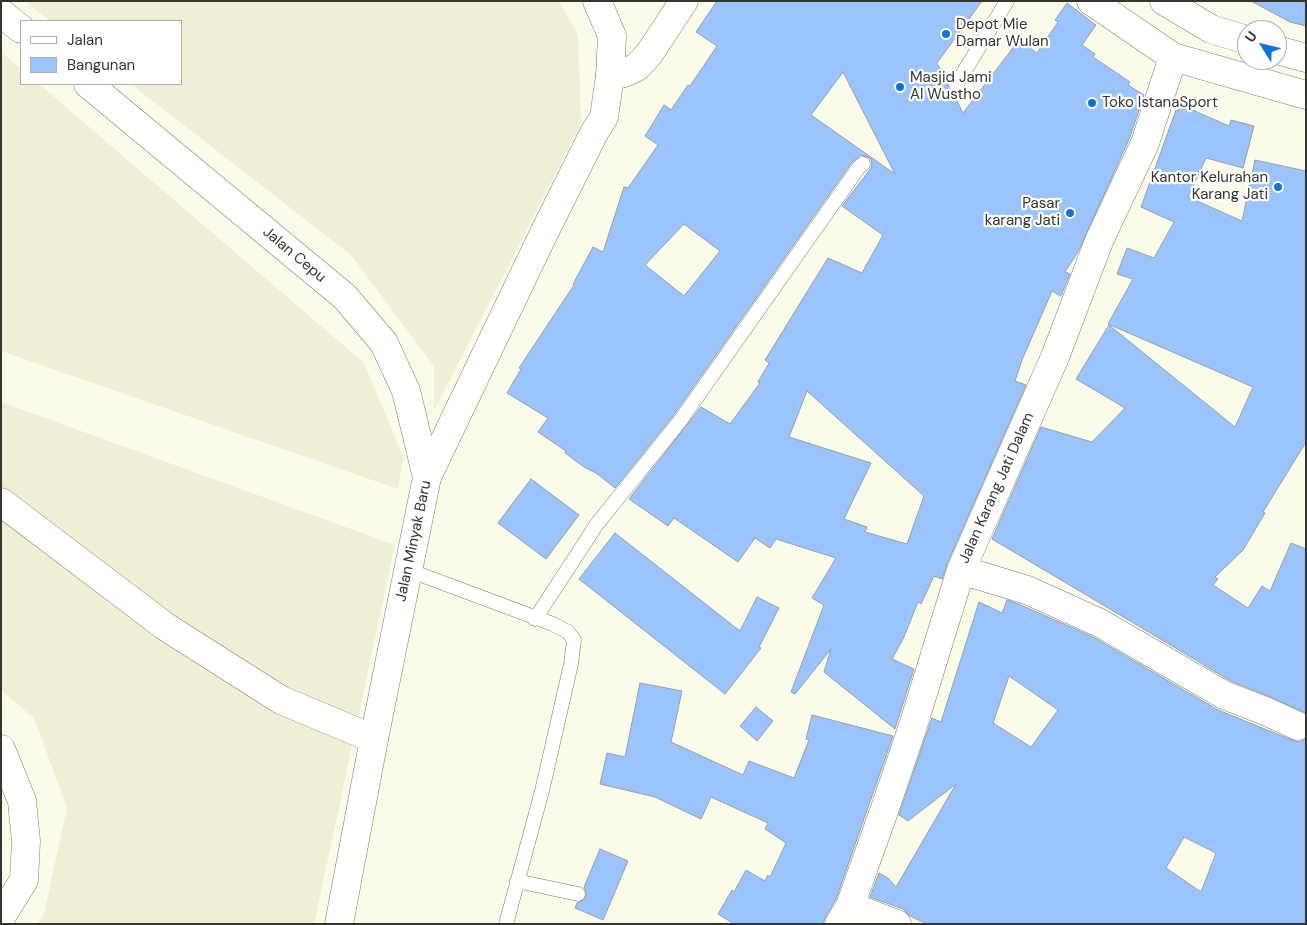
<!DOCTYPE html>
<html>
<head>
<meta charset="utf-8">
<style>
	body { margin:0 }
	#map { position:relative; width:1307px; height:925px; overflow:hidden; background:#fafbe8; font-family:"DM Sans",sans-serif }
	canvas { display:block }
	.frame { position:absolute; inset:0; border:2px solid #35352e; pointer-events:none }
	.legend { position:absolute; left:20px; top:20px; width:162px; height:65px; box-sizing:border-box; background:#fff; border:1px solid #aeaeab; margin:0; padding:6px 9px; list-style:none; font-size:15px; color:#35352e }
	.legend li { display:flex; align-items:center; gap:10px; height:25px }
	.legend b { width:25px; border:1px solid #aeaeab }
	.north { position:absolute; left:1237px; top:20px; width:50px; height:50px; box-sizing:border-box; background:#fff; border:1px solid #aeaeab; border-radius:50%; rotate:306deg; font-size:14px; font-weight:700; line-height:20px; text-align:center; color:#35352e }
	.north::after { content:''; display:block; margin:auto; width:18px; height:22px; background:#1371da; clip-path:polygon(50% 0,100% 100%,50% 72%,0 100%) }
</style>
</head>
<body>
<div id="map">
<canvas width="1307" height="925"></canvas>
<div class="frame"></div>
<ul class="legend">
<li><b style="height:6px;background:#fff"></b>Jalan</li>
<li><b style="height:14px;background:#9ac4fb"></b>Bangunan</li>
</ul>
<div class="north">U</div>
</div>
<script>
const ctx = document.querySelector('canvas').getContext('2d');
ctx.lineJoin = 'round';
function fillPath(path, color) { ctx.fillStyle = color; ctx.fill(path, 'evenodd'); }
const shape = rows => new Path2D(rows.map(r => 'M' + r).join(''));
function trace(path, color, width, dash) { ctx.strokeStyle = color; ctx.lineWidth = width; ctx.lineCap = dash ? 'butt' : 'round'; ctx.setLineDash(dash || []); ctx.stroke(path); }
function drawText(font, color, halo, rows, align = 'center') {
  ctx.font = font + ' "DM Sans",sans-serif'; ctx.lineWidth = 4.5; ctx.setLineDash([]); ctx.textBaseline = 'middle'; ctx.strokeStyle = halo; ctx.fillStyle = color; for (const [text, x, y, turn = 0] of rows) {
    ctx.save(); ctx.translate(x, y); ctx.rotate((+turn || 0) * Math.PI / 180); ctx.textAlign = isNaN(turn) ? turn : align; if (halo) ctx.strokeText(text, 0, 0); ctx.fillText(text, 0, 0); ctx.restore();
  }
}
const built = shape([
	[25,1,559,1,578,35,581,124,434,411,434,366,351,255,131,84,181,84,181,21,50,21],
	[1,52,21,69,21,84,39,84,364,363,403,457,398,489,1,351],
	[1,402,395,545,314,924,37,924,44,914,67,808,34,718,1,690]
]);
const building = shape([
	[717,1,982,1,937,63,948,83,948,89,953,93,963,113,1019,40,1037,53,1058,22,1055,20,1067,3,1096,25,1082,45,1095,54,1093,57,1130,82,1128,85,1144,95,1130,137,1078,252,1065,272,1070,274,1061,296,1052,291,1022,360,1015,381,1026,385,947,564,942,579,934,576,921,604,918,602,904,637,892,659,914,669,895,729,824,672,831,649,795,694,791,692,824,605,812,598,836,558,776,539,770,548,755,538,738,562,674,518,668,526,629,499,701,407,730,424,760,383,758,382,769,363,765,360,828,258,862,273,883,235,842,206,871,168,872,163,870,158,861,155,852,162,673,416,615,488,596,473,584,467,565,453,566,451,538,432,548,418,507,393,521,369,519,368,574,285,573,284,593,247,603,252,624,187,628,188,658,145,645,136,664,105,671,110,688,85,690,86,717,46,696,32,717,1],
	[843,72,895,174,811,115,843,72],
	[684,224,720,251,684,296,645,265,684,224],
	[807,391,924,496,907,544,865,532,867,527,844,519,871,463,789,437,807,391],
	[1251,1,1306,1,1306,26,1290,22,1251,1],
	[1181,105,1229,126,1231,120,1254,126,1243,168,1206,158,1188,197,1242,221,1255,160,1306,171,1306,442,1263,512,1265,513,1243,550,1215,577,1218,579,1213,585,1248,608,1262,586,1270,591,1291,543,1306,549,1306,713,1271,697,1231,681,992,539,1041,427,1092,442,1125,408,1076,379,1109,325,1235,427,1253,387,1108,324,1133,279,1117,274,1127,248,1154,258,1174,222,1141,207,1176,110,1178,111,1181,105],
	[531,479,579,515,546,559,498,523,531,479],
	[615,533,740,631,757,597,779,608,759,647,761,648,725,694,579,579,615,533],
	[1007,600,1021,605,1093,637,1218,710,1292,740,1299,742,1306,739,1306,924,927,924,910,916,903,909,870,897,879,873,888,878,896,887,956,784,908,821,899,815,932,718,941,722,979,602,1002,613,1007,600],
	[1009,676,1058,710,1031,747,993,723,1009,676],
	[1184,837,1216,853,1201,892,1166,868,1184,837],
	[640,683,682,691,671,742,743,775,749,761,794,778,809,740,806,739,812,715,893,736,836,899,826,916,823,924,734,924,718,914,732,890,734,892,746,870,765,881,768,875,770,877,786,843,765,829,768,823,711,797,701,819,655,797,600,784,607,753,625,757,640,683],
	[756,707,773,721,757,741,740,726,756,707],
	[600,849,628,861,603,920,575,908,577,903,584,900,586,896,586,892,584,887,600,849]
]);
const lane = shape([
	[956,85,1007,1],
	[408,570,553,624,568,632,574,640,571,664,542,791,506,924],
	[535,619,597,524,680,421,859,167,863,164],
	[517,881,578,894]
]);
const street = shape([
	[1,13,21,29],
	[610,76,624,73,637,67,649,54,684,1],
	[88,84,345,297,384,343,406,391,427,477],
	[1,502,166,627,281,700,374,739],
	[961,570,1027,590,1100,623,1224,695,1265,711,1298,726],
	[1,749,22,801,26,841,24,880,1,917],
	[850,906,897,924],
	[839,924,850,906,883,814,912,729,961,570,1055,357,1099,241,1145,143,1173,57]
]);
const secondary = shape([
	[1091,1,1173,57,1306,95],
	[1164,1,1211,29,1247,40],
	[1277,50,1306,58],
	[339,924,374,739,427,477,544,233,595,131,604,117,610,76,612,36,597,1]
]);
const markers = [
	[946,34,5,"#1371da"],
	[900,87,5,"#1371da"],
	[1092,103,5,"#1371da"],
	[1278,187,5,"#1371da"],
	[1070,213,5,"#1371da"]
];
const poiNames = [
	["Depot Mie",956,25],
	["Damar Wulan",956,42],
	["Masjid Jami",910,78],
	["Al Wustho",910,95],
	["Toko IstanaSport",1102,103],
	["Kantor Kelurahan",1268,178,"right"],
	["Karang Jati",1268,195,"right"],
	["Pasar",1060,204,"right"],
	["karang Jati",1060,221,"right"]
];
const streetNames = [
	["Jalan Cepu",294,255,40],
	["Jalan Karang Jati Dalam",997,488,-66],
	["Jalan Minyak Baru",414,541,-78]
];
fillPath(built, '#eeefd5');
fillPath(building, '#9ac4fb');
trace(building, '#95a0ae', 1);
trace(lane, '#7b7c6c', 15);
trace(street, '#7b7c6c', 29);
trace(secondary, '#7b7c6c', 29);
trace(lane, '#fff', 14);
trace(street, '#fff', 28);
trace(secondary, '#fff', 28);
for (const [x, y, r, color] of markers) { const dot = new Path2D(); dot.arc(x, y, r, 0, 2 * Math.PI); ctx.fillStyle = color; ctx.fill(dot); trace(dot, '#fff', 2); }
drawText('15px', '#35352e', '#fff', poiNames, 'left');
drawText('15px', '#35352e', '#fff', streetNames);
</script>
</body>
</html>
